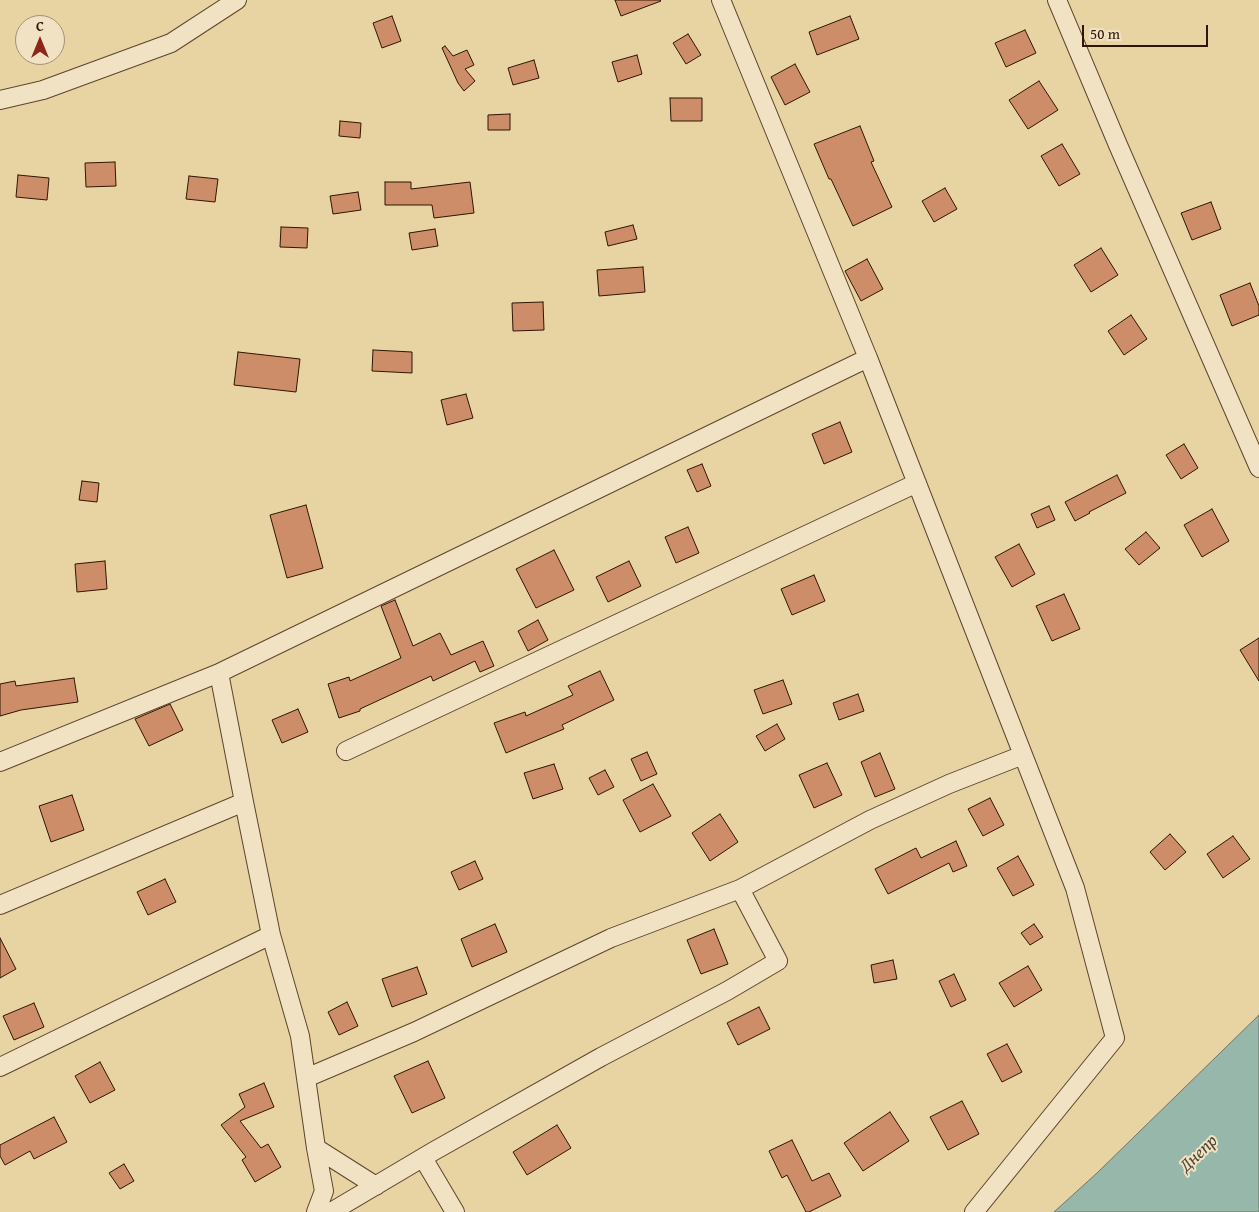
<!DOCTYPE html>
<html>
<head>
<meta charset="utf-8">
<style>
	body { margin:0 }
	#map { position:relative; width:1259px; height:1212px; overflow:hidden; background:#e8d3a3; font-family:"Gentium Book Plus",serif }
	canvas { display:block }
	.north { position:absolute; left:15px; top:15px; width:50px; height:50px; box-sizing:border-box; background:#f0e2c3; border:1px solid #a39077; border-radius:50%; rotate:0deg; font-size:14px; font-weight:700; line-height:20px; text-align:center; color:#2f1504 }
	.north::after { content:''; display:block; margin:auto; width:18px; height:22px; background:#8f2418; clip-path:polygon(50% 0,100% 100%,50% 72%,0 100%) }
	.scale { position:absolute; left:1082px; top:25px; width:126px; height:22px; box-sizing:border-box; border:2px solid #2f1504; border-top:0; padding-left:6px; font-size:15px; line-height:18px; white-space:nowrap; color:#2f1504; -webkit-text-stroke:4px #f0e2c3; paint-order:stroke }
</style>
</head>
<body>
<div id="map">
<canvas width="1259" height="1212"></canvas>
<div class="north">С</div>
<div class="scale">50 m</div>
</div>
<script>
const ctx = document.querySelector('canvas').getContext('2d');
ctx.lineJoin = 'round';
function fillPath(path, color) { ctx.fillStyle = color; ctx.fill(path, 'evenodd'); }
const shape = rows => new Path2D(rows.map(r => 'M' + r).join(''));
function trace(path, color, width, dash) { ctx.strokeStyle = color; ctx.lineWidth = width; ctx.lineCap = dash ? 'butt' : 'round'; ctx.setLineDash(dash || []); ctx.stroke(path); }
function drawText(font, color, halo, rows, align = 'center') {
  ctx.font = font + ' "Gentium Book Plus",serif'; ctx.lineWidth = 4; ctx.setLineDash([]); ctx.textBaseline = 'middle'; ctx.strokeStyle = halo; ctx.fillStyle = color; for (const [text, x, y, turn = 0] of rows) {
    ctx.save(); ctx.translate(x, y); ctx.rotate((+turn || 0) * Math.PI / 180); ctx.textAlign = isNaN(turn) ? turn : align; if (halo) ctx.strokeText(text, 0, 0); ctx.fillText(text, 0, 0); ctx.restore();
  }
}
const water = shape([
	[1259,1015,1259,1212,1054,1212,1097,1173,1259,1015]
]);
const building = shape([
	[615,0,660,0,661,1,621,16,615,0],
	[392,16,401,41,382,48,373,23,392,16],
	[850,16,859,39,817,55,809,32,850,16],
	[1025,30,1036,53,1006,67,995,43,1025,30],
	[688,34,701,55,686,64,673,43,688,34],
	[445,46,453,56,467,50,474,65,465,69,475,81,464,91,458,83,442,48,445,46],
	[637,55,642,74,618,82,612,62,637,55],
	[534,60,539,78,513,85,508,68,534,60],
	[795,64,810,92,785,105,771,77,795,64],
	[1039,81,1058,110,1028,129,1009,100,1039,81],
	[670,98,702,98,702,121,671,121,670,98],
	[510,114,510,130,488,130,488,115,510,114],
	[340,121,361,123,360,138,339,136,340,121],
	[860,126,874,161,871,162,892,207,853,226,831,179,829,179,814,144,860,126],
	[1062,144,1080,174,1059,186,1041,156,1062,144],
	[115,162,116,186,86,187,85,163,115,162],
	[18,175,49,178,47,200,16,197,18,175],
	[189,176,218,179,215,202,186,199,189,176],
	[385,182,411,182,411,189,470,182,474,213,434,218,432,205,385,205,385,182],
	[945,188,957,209,934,222,922,201,945,188],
	[358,192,361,210,333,214,330,196,358,192],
	[1211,202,1221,229,1192,240,1181,213,1211,202],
	[633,225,637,239,608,246,605,232,633,225],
	[281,227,308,228,307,248,280,247,281,227],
	[435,229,438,246,412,250,409,233,435,229],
	[1101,248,1118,275,1091,292,1074,265,1101,248],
	[867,259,883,289,861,301,845,271,867,259],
	[643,267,645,292,599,296,597,270,643,267],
	[1250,283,1259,306,1259,315,1232,326,1220,295,1250,283],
	[543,302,544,330,513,331,512,303,543,302],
	[1131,315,1147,339,1124,355,1108,331,1131,315],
	[373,350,412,352,412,373,372,371,373,350],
	[238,352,300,359,296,392,234,385,238,352],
	[466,394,473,418,447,425,441,400,466,394],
	[840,422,852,452,824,464,812,434,840,422],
	[1184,444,1198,468,1181,479,1166,455,1184,444],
	[702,464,711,486,697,492,687,470,702,464],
	[1117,475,1126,493,1089,512,1090,513,1075,521,1065,502,1117,475],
	[82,481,99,483,97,502,79,500,82,481],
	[306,505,323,568,287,578,270,515,306,505],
	[1049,506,1055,520,1037,528,1031,514,1049,506],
	[1212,509,1229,541,1202,557,1184,525,1212,509],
	[688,527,699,553,676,563,665,537,688,527],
	[1146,532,1160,548,1139,565,1125,549,1146,532],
	[1019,544,1035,574,1012,587,995,557,1019,544],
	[554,550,574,590,536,608,516,569,554,550],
	[105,561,107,589,77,592,75,564,105,561],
	[629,561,641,586,608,602,596,577,629,561],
	[814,575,825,601,792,615,781,589,814,575],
	[1064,594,1080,629,1052,641,1036,606,1064,594],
	[395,600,413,646,440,633,451,655,483,641,494,666,480,672,475,661,433,681,431,676,360,709,360,711,339,718,328,684,349,677,350,681,401,658,381,606,395,600],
	[538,620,548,640,528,651,518,631,538,620],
	[1259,638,1259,681,1240,650,1259,638],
	[600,671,614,700,562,725,564,729,506,753,494,723,525,712,526,716,573,695,568,686,600,671],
	[74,678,78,702,21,710,0,716,0,684,15,681,16,686,74,678],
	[783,680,792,704,763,714,754,690,783,680],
	[858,694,864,711,839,720,833,703,858,694],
	[170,704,183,730,149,746,135,719,170,704],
	[298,709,308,732,282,743,272,720,298,709],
	[777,724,785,739,765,751,756,736,777,724],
	[647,752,657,774,641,781,631,759,647,752],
	[880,753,895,789,875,797,861,762,880,753],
	[827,763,842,795,814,808,799,775,827,763],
	[554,764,563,789,533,799,524,773,554,764],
	[605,770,614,787,598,795,589,778,605,770],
	[653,784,671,816,640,832,623,800,653,784],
	[72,795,84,830,51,842,39,806,72,795],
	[990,798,1004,825,983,836,968,809,990,798],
	[720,814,738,842,710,861,692,833,720,814],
	[1170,834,1186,852,1165,870,1150,852,1170,834],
	[1233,836,1250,859,1223,878,1207,854,1233,836],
	[956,841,967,866,953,872,949,863,888,894,875,869,916,848,921,858,956,841],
	[1018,856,1034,885,1013,896,997,868,1018,856],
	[475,861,483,879,459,890,451,872,475,861],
	[165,879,176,902,148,915,137,892,165,879],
	[495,924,507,952,472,967,461,939,495,924],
	[1034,924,1043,937,1030,945,1021,933,1034,924],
	[714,929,728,964,701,974,687,940,714,929],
	[0,938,16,969,0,978,0,938],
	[893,960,897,979,874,983,871,965,893,960],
	[1028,966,1042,990,1014,1007,999,983,1028,966],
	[417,967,427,994,392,1007,382,979,417,967],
	[954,974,966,1000,951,1007,939,981,954,974],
	[347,1002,358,1026,339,1035,328,1012,347,1002],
	[34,1003,44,1027,14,1040,3,1016,34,1003],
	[759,1007,770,1029,738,1045,727,1023,759,1007],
	[1007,1044,1022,1072,1002,1082,987,1054,1007,1044],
	[428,1061,445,1098,412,1113,394,1076,428,1061],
	[100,1062,115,1090,90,1103,75,1076,100,1062],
	[264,1083,274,1107,240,1121,261,1148,268,1144,281,1167,255,1182,242,1160,246,1157,221,1125,245,1107,239,1094,264,1083],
	[962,1101,979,1134,948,1150,930,1117,962,1101],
	[890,1112,909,1141,863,1171,844,1143,890,1112],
	[54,1117,67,1142,34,1159,30,1151,5,1165,0,1156,0,1145,54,1117],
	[557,1125,571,1148,527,1175,513,1152,557,1125],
	[792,1140,812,1181,829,1173,841,1196,809,1212,806,1212,787,1175,782,1178,769,1151,792,1140],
	[124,1164,134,1181,120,1189,109,1173,124,1164]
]);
const minor = shape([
	[1057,0,1118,145,1259,468],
	[0,100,43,90,171,43,237,0],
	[868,358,1075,888,1115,1038,974,1212],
	[346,751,917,483],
	[0,762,219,673],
	[244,802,271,935,300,1036,316,1148,324,1191,316,1212],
	[0,905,244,802,219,673,868,358,721,0],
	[0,1067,271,935],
	[306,1078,414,1032,611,938,740,889],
	[316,1148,376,1186],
	[423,1158,455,1212],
	[331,1212,434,1151,601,1057,727,991,778,961,740,889,870,820,949,784,1023,755]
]);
const waterNames = [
	["Днепр",1199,1154,-44]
];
fillPath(water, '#97b7aa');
trace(water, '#6d7668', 1);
fillPath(building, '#cc8d68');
trace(building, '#2f1504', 1);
trace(minor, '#5d442c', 20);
trace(minor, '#f0e2c3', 18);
drawText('italic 18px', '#4e4636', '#f0e2c3', waterNames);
</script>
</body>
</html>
